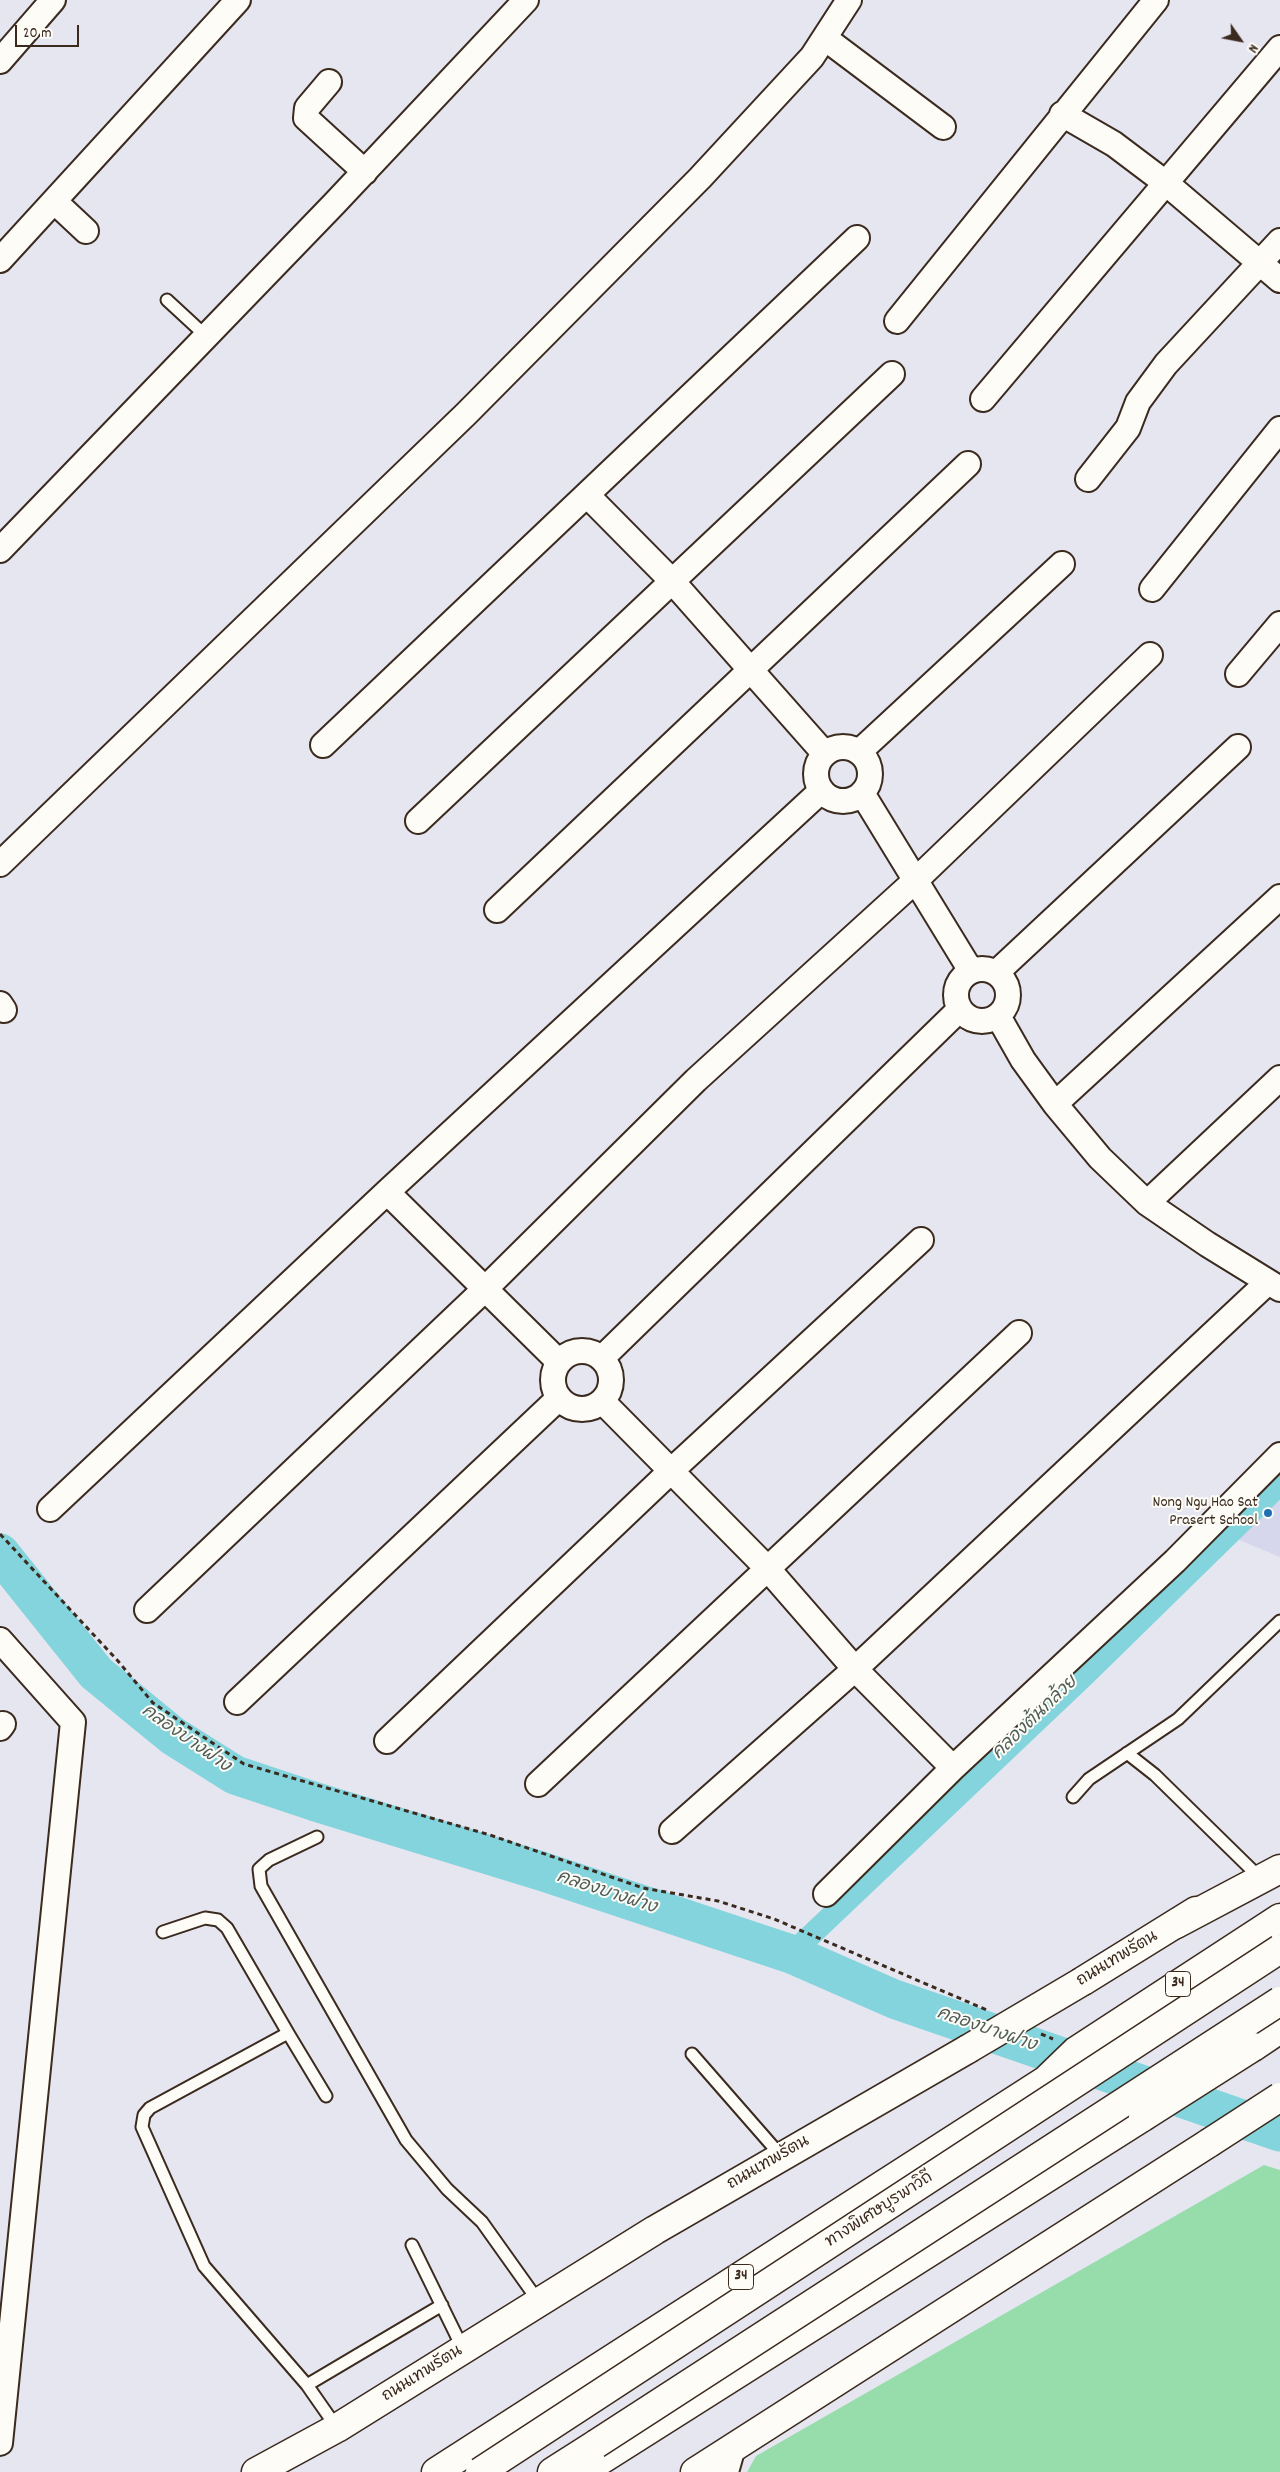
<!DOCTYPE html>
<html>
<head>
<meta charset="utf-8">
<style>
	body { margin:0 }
	#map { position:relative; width:1280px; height:2472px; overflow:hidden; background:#e6e6f1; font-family:Dekko,sans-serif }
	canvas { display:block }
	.north { position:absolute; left:1215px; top:15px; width:50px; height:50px; -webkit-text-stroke:4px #fdfcf7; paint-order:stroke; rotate:123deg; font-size:14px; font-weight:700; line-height:20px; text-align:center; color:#3b2a1e }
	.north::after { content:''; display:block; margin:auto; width:18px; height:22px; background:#3b2a1e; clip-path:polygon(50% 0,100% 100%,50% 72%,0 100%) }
	.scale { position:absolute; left:15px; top:25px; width:64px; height:22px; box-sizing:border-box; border:2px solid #3b2a1e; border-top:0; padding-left:6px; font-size:15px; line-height:18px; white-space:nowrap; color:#3b2a1e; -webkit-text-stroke:4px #fdfcf7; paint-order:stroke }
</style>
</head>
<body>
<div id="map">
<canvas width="1280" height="2472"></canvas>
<div class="north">N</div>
<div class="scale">20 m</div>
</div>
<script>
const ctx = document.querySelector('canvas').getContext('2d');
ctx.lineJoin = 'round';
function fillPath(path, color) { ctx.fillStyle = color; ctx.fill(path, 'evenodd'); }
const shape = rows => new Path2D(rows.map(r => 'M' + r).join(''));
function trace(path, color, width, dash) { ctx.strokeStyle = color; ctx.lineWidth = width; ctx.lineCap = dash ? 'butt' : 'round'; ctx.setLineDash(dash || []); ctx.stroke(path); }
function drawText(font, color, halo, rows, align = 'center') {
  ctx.font = font + ' Dekko,"Playpen Sans Thai",sans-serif'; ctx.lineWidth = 4; ctx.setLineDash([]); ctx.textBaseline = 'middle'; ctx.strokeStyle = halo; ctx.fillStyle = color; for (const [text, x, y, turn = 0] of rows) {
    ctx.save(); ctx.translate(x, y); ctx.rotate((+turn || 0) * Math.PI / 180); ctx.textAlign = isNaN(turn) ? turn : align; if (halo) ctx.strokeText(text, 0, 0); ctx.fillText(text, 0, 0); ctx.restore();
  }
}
const built = shape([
	[1280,1491,1280,1557,1230,1536]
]);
const green = shape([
	[1264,2165,1280,2170,1280,2472,747,2472,756,2456]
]);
const canal = shape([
	[791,1954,1085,1675,1280,1484]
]);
const river = shape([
	[0,1553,96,1673,173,1736,235,1775,316,1802,541,1871,791,1954,894,1999,1280,2132]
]);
const path = shape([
	[0,1534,118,1661,153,1703,244,1764,490,1835,643,1888,718,1901,774,1919,987,2010],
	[1041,2034,1053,2039]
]);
const service = shape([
	[167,300,206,336],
	[1127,1753,1155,1775,1254,1872],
	[1073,1797,1089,1779,1178,1719,1280,1621],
	[317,1837,269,1860,259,1869,261,1886,406,2140,447,2189,482,2222,539,2302],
	[163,1932,205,1918,218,1920,227,1928,288,2033],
	[692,2054,782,2157],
	[326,2096,288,2033,150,2108,144,2115,142,2127,204,2266,307,2385,337,2428],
	[412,2245,463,2349],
	[307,2385,442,2305]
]);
const minor = shape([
	[826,39,943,127],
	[0,61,53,0],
	[329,82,307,108,306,118,365,172],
	[1062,114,1114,144,1167,184,1280,280],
	[54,201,86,231],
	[0,260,238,0],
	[897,321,1156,0],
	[983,399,1280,48],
	[1088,479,1128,428,1138,402,1166,364,1280,241],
	[587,495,672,581,825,754],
	[0,550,334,204,526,0],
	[1152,589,1280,429],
	[1238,674,1280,624],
	[323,745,857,238],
	'816 774a27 27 0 1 1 54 0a27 27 0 1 1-54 0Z',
	[859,752,1062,564],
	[862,793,971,971],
	[418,821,892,374],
	[0,864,466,414,700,178,812,57,849,0],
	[497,910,968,464],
	'956 995a26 26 0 1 1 52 0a26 26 0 1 1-52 0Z',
	[996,973,1238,747],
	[0,1004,4,1010],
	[998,1016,1023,1060,1055,1104,1100,1158,1147,1203,1207,1244,1280,1289],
	[1055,1104,1280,897],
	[387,1192,559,1362],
	[1147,1203,1280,1078],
	'553 1380a29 29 0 1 1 58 0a29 29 0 1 1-58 0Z',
	[602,1358,960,1009],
	[602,1401,767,1568,855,1669,953,1768],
	[50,1509,387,1192,821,791],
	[147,1610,485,1289,696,1080,916,880,1150,655],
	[0,1640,73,1722,0,2443],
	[237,1702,559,1398],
	[0,1728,3,1724],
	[387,1741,672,1470,921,1240],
	[538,1784,1019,1333],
	[672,1831,855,1669,1267,1283],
	[826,1894,953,1768,1175,1561,1280,1455],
	[726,2472,733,2447]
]);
const secondary = shape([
	[1083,1981,1196,1911],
	[256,2472,337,2428,655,2230,968,2049],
	[695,2472,1209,2143]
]);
const trunk = shape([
	[1176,1924,1280,1869],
	[1253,2047,1280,2029],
	[436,2472,1046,2080,1076,2051,1280,1918],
	[582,2472,1143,2117]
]);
const motorway = shape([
	[552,2472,596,2444]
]);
const secondaryBridge = shape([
	[968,2049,1083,1981],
	[1209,2143,1280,2097]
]);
const trunkBridge = shape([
	[1143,2117,1253,2047]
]);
const motorwayBridge = shape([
	[596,2444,1280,2001],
	[480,2472,1280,1949]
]);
const markers = [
	[1268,1513,5,"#1f6fb2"]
];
const shields = [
	[1178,1984,25],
	[741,2277,25]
];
const shieldNames = [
	["34",1178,1984],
	["34",741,2277]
];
const poiNames = [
	["Nong Ngu Hao Sat",1258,1504],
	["Prasert School",1258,1522]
];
const streetNames = [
	["ถนนเทพรัตน",1118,1960,-31],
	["ถนนเทพรัตน",769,2164,-30],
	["ทางพิเศษบูรพาวิถี",880,2211,-33],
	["ถนนเทพรัตน",423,2375,-32]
];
const waterNames = [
	["คลองต้นกล้วย",1036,1719,-44],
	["คลองบางฝาง",185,1740,35],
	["คลองบางฝาง",606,1894,18],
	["คลองบางฝาง",986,2031,19]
];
fillPath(built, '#d6d6ed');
fillPath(green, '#97ddab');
trace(canal, '#83d4dc', 22);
trace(river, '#83d4dc', 39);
trace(service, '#3b2a1e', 15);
trace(minor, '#3b2a1e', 28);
trace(secondary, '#3b2a1e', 31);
trace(trunk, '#3b2a1e', 31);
trace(motorway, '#3b2a1e', 31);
trace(path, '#3b2a1e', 3, [5, 4]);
trace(service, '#fdfcf7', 11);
trace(minor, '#fdfcf7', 24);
trace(secondary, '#fdfcf7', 28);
trace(trunk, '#fdfcf7', 28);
trace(motorway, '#fdfcf7', 28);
trace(secondaryBridge, '#3b2a1e', 31, []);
trace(trunkBridge, '#3b2a1e', 31, []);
trace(motorwayBridge, '#3b2a1e', 31, []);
trace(secondaryBridge, '#fdfcf7', 28);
trace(trunkBridge, '#fdfcf7', 28);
trace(motorwayBridge, '#fdfcf7', 28);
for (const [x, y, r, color] of markers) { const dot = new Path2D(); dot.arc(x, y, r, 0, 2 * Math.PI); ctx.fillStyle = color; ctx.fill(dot); trace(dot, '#fdfcf7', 2); }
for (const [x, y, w] of shields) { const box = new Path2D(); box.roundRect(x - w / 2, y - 12.5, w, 25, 4); ctx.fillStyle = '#fdfcf7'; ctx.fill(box); trace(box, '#3b2a1e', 1); }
drawText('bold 15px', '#3b2a1e', null, shieldNames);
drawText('16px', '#3b2a1e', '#fdfcf7', poiNames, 'right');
drawText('16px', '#3b2a1e', '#fdfcf7', streetNames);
drawText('italic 18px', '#515d57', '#fdfcf7', waterNames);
</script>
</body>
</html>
